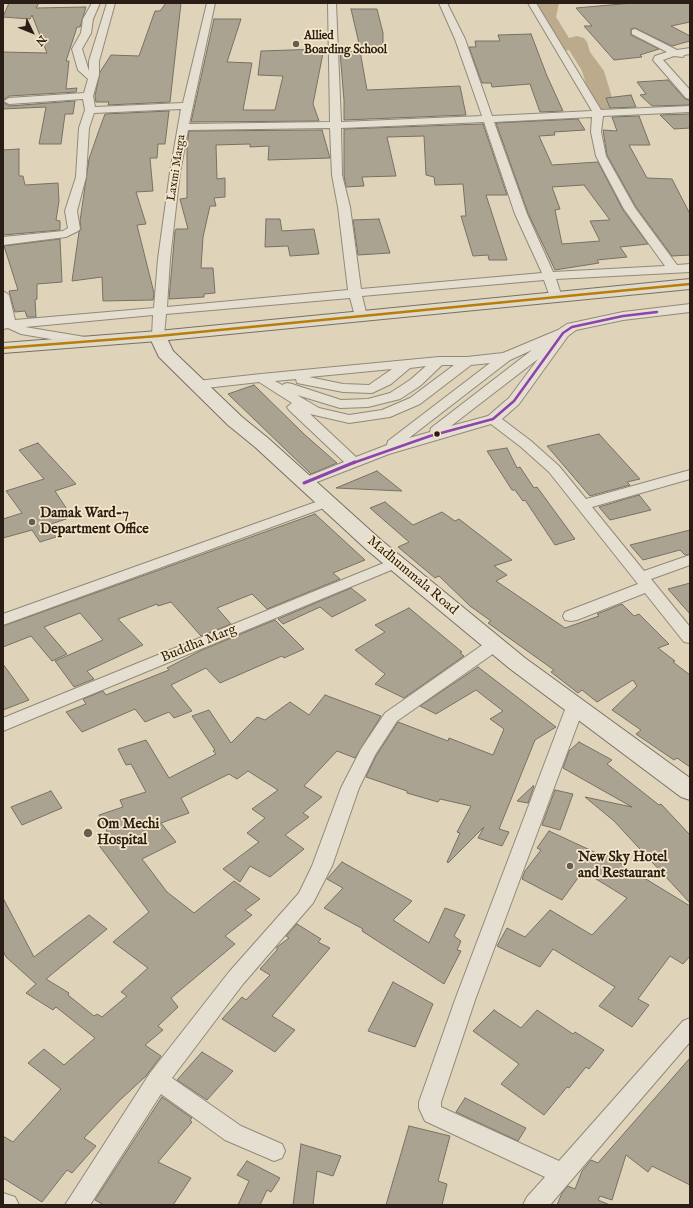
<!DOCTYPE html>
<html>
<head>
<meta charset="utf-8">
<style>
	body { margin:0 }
	#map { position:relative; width:693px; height:1208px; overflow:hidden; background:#dfd4b9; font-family:"IM FELL English",serif }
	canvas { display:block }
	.frame { position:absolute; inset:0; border:4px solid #2a1d16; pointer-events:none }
	.north { position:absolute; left:12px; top:12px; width:40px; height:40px; -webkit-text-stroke:3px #f4e7c8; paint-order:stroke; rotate:133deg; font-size:11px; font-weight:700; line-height:16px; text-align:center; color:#2a1d16 }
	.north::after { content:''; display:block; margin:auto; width:14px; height:18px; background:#2a1d16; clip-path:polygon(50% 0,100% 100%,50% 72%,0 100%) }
</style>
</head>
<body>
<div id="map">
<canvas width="693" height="1208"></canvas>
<div class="frame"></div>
<div class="north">N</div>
</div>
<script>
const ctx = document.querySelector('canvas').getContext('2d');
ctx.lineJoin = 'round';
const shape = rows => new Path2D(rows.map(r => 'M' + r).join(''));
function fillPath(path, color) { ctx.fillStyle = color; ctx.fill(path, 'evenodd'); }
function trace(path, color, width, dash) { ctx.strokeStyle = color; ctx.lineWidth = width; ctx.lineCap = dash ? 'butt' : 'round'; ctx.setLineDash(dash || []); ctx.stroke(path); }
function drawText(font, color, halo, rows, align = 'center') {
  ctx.font = font + ' "IM FELL English",serif'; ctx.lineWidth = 3.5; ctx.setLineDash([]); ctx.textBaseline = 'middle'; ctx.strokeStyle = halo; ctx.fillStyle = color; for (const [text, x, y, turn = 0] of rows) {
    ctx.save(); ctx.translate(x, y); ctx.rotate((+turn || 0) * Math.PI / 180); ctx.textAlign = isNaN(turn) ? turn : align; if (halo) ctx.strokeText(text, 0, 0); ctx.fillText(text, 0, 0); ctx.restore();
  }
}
const river = shape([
	[539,3,559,3,556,17,569,38,577,36,584,38,587,42,590,52,604,71,614,104,611,109,603,111,595,109,592,104,582,71,569,50,564,51,557,49,536,17,539,3]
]);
const building = shape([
	[9,3,39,3,36,8,86,7,80,27,77,27,66,61,69,61,66,89,77,88,76,92,9,96,3,100,3,52,47,53,32,15,30,19,3,17,9,3],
	[166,3,181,3,170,102,108,105,109,102,96,102,95,96,100,72,111,55,139,56,155,11,160,11,166,3],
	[633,3,690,3,690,22,671,26,690,36,690,41,672,46,635,28,631,29,631,35,659,49,640,55,642,57,614,60,584,26,592,26,576,8,633,3],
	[351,9,377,9,383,33,383,52,361,52,351,9],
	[214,19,241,19,227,62,252,63,243,110,275,110,283,76,258,75,261,51,319,49,319,53,323,53,313,104,319,121,191,122,214,19],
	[531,34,547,76,563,111,540,112,530,84,492,87,491,83,482,83,469,47,476,47,475,41,500,41,498,35,531,34],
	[360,51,367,90,460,86,466,115,344,120,344,100,340,52,360,51],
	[668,80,685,99,690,100,690,105,652,106,640,95,646,94,637,82,668,80],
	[631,95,636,107,610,108,606,98,631,95],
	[75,101,73,114,65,114,61,144,39,144,46,107,3,109,3,102,9,106,75,101],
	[169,111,165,144,158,144,157,158,150,158,153,191,136,192,146,224,137,225,154,293,153,300,103,301,102,277,72,281,79,232,81,229,80,221,89,159,98,133,105,114,169,111],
	[690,114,690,128,674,129,660,115,690,114],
	[639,116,650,145,629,145,647,178,672,179,690,214,690,255,672,256,636,207,607,155,603,130,617,131,612,117,639,116],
	[578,119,585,130,554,132,555,135,539,136,552,165,598,162,623,210,648,244,620,247,627,257,597,260,599,263,555,270,528,213,496,123,578,119],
	[584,185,610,220,590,221,600,241,562,244,555,210,560,209,552,187,584,185],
	[483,124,507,195,486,195,507,260,489,260,488,255,473,256,461,216,466,216,463,184,435,185,434,177,426,175,424,136,387,137,396,176,362,177,364,186,346,187,344,175,344,129,483,124],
	[322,130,330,158,268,160,269,146,250,147,250,144,216,145,217,179,225,178,225,197,214,198,216,206,210,206,203,237,201,268,213,268,215,293,204,294,204,297,169,299,175,231,176,229,188,229,180,199,187,198,187,145,189,131,322,130],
	[19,149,19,176,23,176,25,185,58,183,59,201,56,220,60,221,60,230,3,235,3,150,19,149],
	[266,219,280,219,282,231,314,229,319,254,290,256,288,246,265,247,266,219],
	[379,219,390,253,358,255,353,220,379,219],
	[60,239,62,282,37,284,37,299,35,300,36,317,27,317,25,311,15,312,9,291,18,290,4,246,60,239],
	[254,385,305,435,337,463,311,474,228,394,254,385],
	[599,434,640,479,627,482,630,485,590,496,547,446,599,434],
	[38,443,76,484,55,491,72,517,48,525,56,537,40,542,32,530,3,538,3,519,22,513,6,491,44,479,19,450,38,443],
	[507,448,517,468,520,467,534,488,537,487,575,539,555,545,525,500,523,501,515,490,512,490,487,451,507,448],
	[377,471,402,491,336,488,377,471],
	[639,495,651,510,610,520,599,507,639,495],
	[385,502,413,525,442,512,455,521,459,519,512,560,494,566,507,575,496,581,565,628,599,616,597,614,622,604,634,616,639,614,669,644,658,648,675,661,673,662,690,675,690,767,677,758,674,760,636,734,641,730,612,710,637,686,633,680,597,702,582,690,578,693,551,672,554,670,488,623,491,621,470,606,439,576,435,578,398,547,409,542,370,508,385,502],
	[315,514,365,560,333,573,340,579,267,609,252,594,217,608,231,624,201,636,171,602,158,606,157,604,118,619,143,645,87,671,94,679,74,687,55,661,103,640,80,613,44,627,67,654,52,661,31,636,3,647,3,626,315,514],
	[690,530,690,554,685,555,680,550,643,560,630,545,690,530],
	[690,583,690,614,668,589,690,583],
	[351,588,366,600,332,617,320,607,283,624,278,619,351,588],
	[409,608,462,652,460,653,464,656,404,698,375,684,385,674,355,650,385,632,375,625,409,608],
	[275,620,304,649,284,658,282,656,220,683,206,668,171,685,192,711,174,718,169,712,145,722,135,709,82,732,66,712,86,704,83,699,103,691,106,695,169,670,167,668,202,650,275,620],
	[3,664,29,700,3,710,3,664],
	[478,667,556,727,535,740,499,829,509,832,502,846,478,838,484,827,448,863,447,862,460,833,457,832,471,806,440,799,438,802,407,793,407,791,366,777,376,756,398,722,448,741,449,738,493,755,504,729,490,719,503,711,476,690,436,714,420,706,478,667],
	[325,695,381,716,355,758,337,751,304,786,322,797,303,813,309,817,285,835,304,849,270,877,250,866,240,882,223,869,259,842,247,833,265,818,252,809,278,790,248,771,237,779,229,774,181,798,189,813,161,823,176,842,142,859,167,892,194,913,234,881,260,899,245,910,252,915,225,936,235,944,171,998,178,1007,158,1026,163,1030,145,1045,161,1056,146,1076,120,1100,84,1138,96,1146,72,1173,67,1170,42,1202,3,1178,3,1136,13,1142,61,1089,28,1063,44,1049,64,1065,95,1038,56,1007,53,1010,26,993,36,984,6,957,3,951,3,898,34,957,89,915,107,929,46,979,69,993,68,995,94,1016,97,1014,102,1017,127,996,121,992,148,968,113,942,149,912,98,844,110,838,99,815,123,807,120,800,146,792,131,764,126,765,118,749,146,740,169,778,216,754,213,751,215,750,192,716,209,710,231,743,257,717,265,720,290,702,309,715,325,695],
	[579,742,612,760,607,764,659,805,661,804,690,835,690,903,614,821,585,797,632,807,563,768,569,751,579,742],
	[533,786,534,786,528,803,517,801,533,786],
	[555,790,573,794,560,830,542,825,555,790],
	[51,791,62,808,22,825,11,807,51,791],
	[549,831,603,856,605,854,690,906,690,956,683,964,670,956,638,999,649,1005,632,1027,599,1006,615,987,553,949,540,967,497,946,507,928,525,937,550,910,592,935,627,898,583,871,562,900,522,879,525,871,541,850,537,848,549,831],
	[342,862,412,901,393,920,429,943,445,908,465,915,454,936,461,941,457,950,461,951,444,984,362,931,363,929,324,908,343,888,327,879,342,862],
	[297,924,321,939,318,942,330,948,272,1016,295,1030,275,1052,222,1019,242,997,246,1000,270,975,260,969,277,950,277,947,289,938,286,936,297,924],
	[393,982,433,1004,415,1047,368,1031,393,982],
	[494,1010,521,1028,537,1010,573,1034,575,1032,604,1050,589,1069,586,1067,569,1088,567,1087,544,1115,501,1084,519,1064,473,1031,494,1010],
	[202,1052,233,1071,207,1100,177,1080,202,1052],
	[690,1058,690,1185,652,1166,648,1172,626,1155,612,1200,600,1196,598,1200,610,1205,557,1205,562,1193,568,1186,575,1189,582,1171,591,1160,598,1163,690,1058],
	[162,1097,192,1118,190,1120,192,1122,158,1162,191,1178,173,1205,104,1205,95,1200,162,1097],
	[465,1098,526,1128,518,1141,456,1112,465,1098],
	[409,1126,450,1136,438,1181,447,1184,442,1205,386,1205,409,1126],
	[301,1144,341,1156,333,1176,317,1171,313,1205,293,1205,301,1144],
	[247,1161,280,1178,271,1192,267,1190,260,1205,238,1205,249,1181,237,1175,247,1161]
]);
const street = shape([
	[92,3,100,3,93,19,91,33,82,49,89,71,89,61,107,3,115,3,99,61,99,75,93,96,95,107,183,103,207,3,215,3,189,124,330,122,328,3,336,3,341,122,482,116,455,39,439,3,447,3,465,39,492,116,592,111,528,3,536,3,601,110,690,106,690,112,603,116,601,132,606,156,635,208,677,265,690,264,690,272,556,279,562,297,556,301,550,297,544,280,362,296,367,316,361,320,355,316,350,298,166,314,164,336,158,340,152,336,153,315,25,327,91,338,92,341,91,344,86,345,21,334,8,328,3,329,3,291,9,295,15,320,154,308,158,259,170,172,181,109,94,113,89,128,86,177,77,211,80,229,78,231,66,237,3,245,3,237,63,231,68,228,65,211,76,177,79,128,85,110,83,99,9,104,4,101,9,98,84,93,88,79,78,70,72,49,81,33,83,19,92,3],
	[592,117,591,132,596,156,624,209,665,266,553,272,527,214,494,122,592,117],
	[484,122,515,214,542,273,361,289,350,207,342,175,341,128,484,122],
	[330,128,332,175,338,207,348,290,167,307,170,259,180,172,188,130,330,128],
	[635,29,677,50,690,48,690,54,684,55,683,57,674,56,663,60,690,90,690,99,686,98,653,60,655,56,667,52,632,34,632,30,635,29],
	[690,304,690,312,623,320,576,330,568,336,519,404,502,419,531,441,559,466,586,499,690,470,690,479,592,507,644,571,690,555,690,565,651,579,690,627,690,643,684,642,645,593,577,620,571,621,565,620,563,616,565,612,638,584,549,472,521,447,491,424,389,454,304,487,299,486,297,483,299,480,344,462,289,410,287,407,292,403,259,382,197,389,192,388,190,385,192,382,197,381,261,374,439,357,467,357,503,353,558,330,567,324,623,312,690,304],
	[532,350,431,428,430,432,409,438,510,360,532,350],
	[538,359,509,398,488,416,451,426,538,359],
	[490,363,388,441,387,445,356,457,310,414,349,423,390,417,420,404,471,365,490,363],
	[442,365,454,365,410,398,382,410,349,415,319,408,297,395,340,408,368,407,400,399,420,386,442,365],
	[426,366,410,380,390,393,368,399,341,400,292,384,287,383,282,385,275,381,296,379,297,383,343,392,372,393,391,384,410,368,426,366],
	[392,369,369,385,343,384,309,377,392,369],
	[327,498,332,499,334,502,332,505,3,625,3,614,327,498],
	[396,558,401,560,404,563,401,566,3,731,3,718,396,558],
	[494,640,500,641,502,645,500,649,397,721,375,755,359,788,332,866,313,903,243,984,172,1078,241,1126,282,1144,285,1151,282,1158,274,1161,225,1140,161,1094,90,1205,65,1205,150,1073,229,972,299,893,312,866,341,788,361,749,385,713,488,641,494,640],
	[575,701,581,703,584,707,475,1000,441,1102,441,1107,559,1161,683,1021,690,1018,690,1042,550,1205,523,1205,527,1197,545,1177,425,1121,419,1108,419,1102,455,1000,566,707,569,703,575,701],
	[3,1193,15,1197,19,1205,3,1205,3,1193]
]);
const secondary = shape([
	[158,331,164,332,173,351,242,417,269,439,381,540,525,658,690,778,690,800,681,797,509,668,367,550,255,447,228,425,159,357,149,336,152,332,158,331]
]);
const highway = shape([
	[690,279,690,289,158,341,3,353,3,343,158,331,690,279]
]);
const bus1 = shape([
	[3,348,158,336,690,284]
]);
const bus2Far1 = shape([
	[353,463,430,436,493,419,514,401,563,333,572,327,623,316,657,312]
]);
const bus2 = shape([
	[304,483,355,462]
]);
const markers = [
	[296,44,4,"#695d4f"],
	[437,434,3.5,"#2a1d16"],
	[32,522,4,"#695d4f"],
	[88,833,5,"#695d4f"],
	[570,866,4,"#695d4f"]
];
const farPoinames = [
	["Allied",304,37],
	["Boarding School",304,51]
];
const farStreetnames = [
	["Laxmi Marga",177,168,-81]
];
const poiNames = [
	["Damak Ward-7",40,514],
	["Department Office",40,530],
	["Om Mechi",97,825],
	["Hospital",97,841],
	["New Sky Hotel",578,858],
	["and Restaurant",578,874]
];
const streetNames = [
	["Madhummala Road",412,576,40],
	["Buddha Marg",199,644,-22]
];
fillPath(river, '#bbab8c');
fillPath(building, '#aba392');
trace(building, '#787063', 1);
trace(street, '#918979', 2);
trace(secondary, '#787063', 2);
trace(highway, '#787063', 2);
fillPath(street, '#e5dfd2');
fillPath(secondary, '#e5dfd2');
fillPath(highway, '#e0dacb');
trace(bus1, '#ba7d07', 2.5);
trace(bus2Far1, '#8e44ad', 2.5);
trace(bus2, '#8e44ad', 3);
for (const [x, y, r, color] of markers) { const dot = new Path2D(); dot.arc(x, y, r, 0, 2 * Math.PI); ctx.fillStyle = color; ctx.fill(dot); trace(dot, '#f4e7c8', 1.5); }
drawText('bold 12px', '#2a1d16', '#f4e7c8', farPoinames, 'left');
drawText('12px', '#2a1d16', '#f4e7c8', farStreetnames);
drawText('bold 14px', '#2a1d16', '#f4e7c8', poiNames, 'left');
drawText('14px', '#2a1d16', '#f4e7c8', streetNames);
</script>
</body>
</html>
